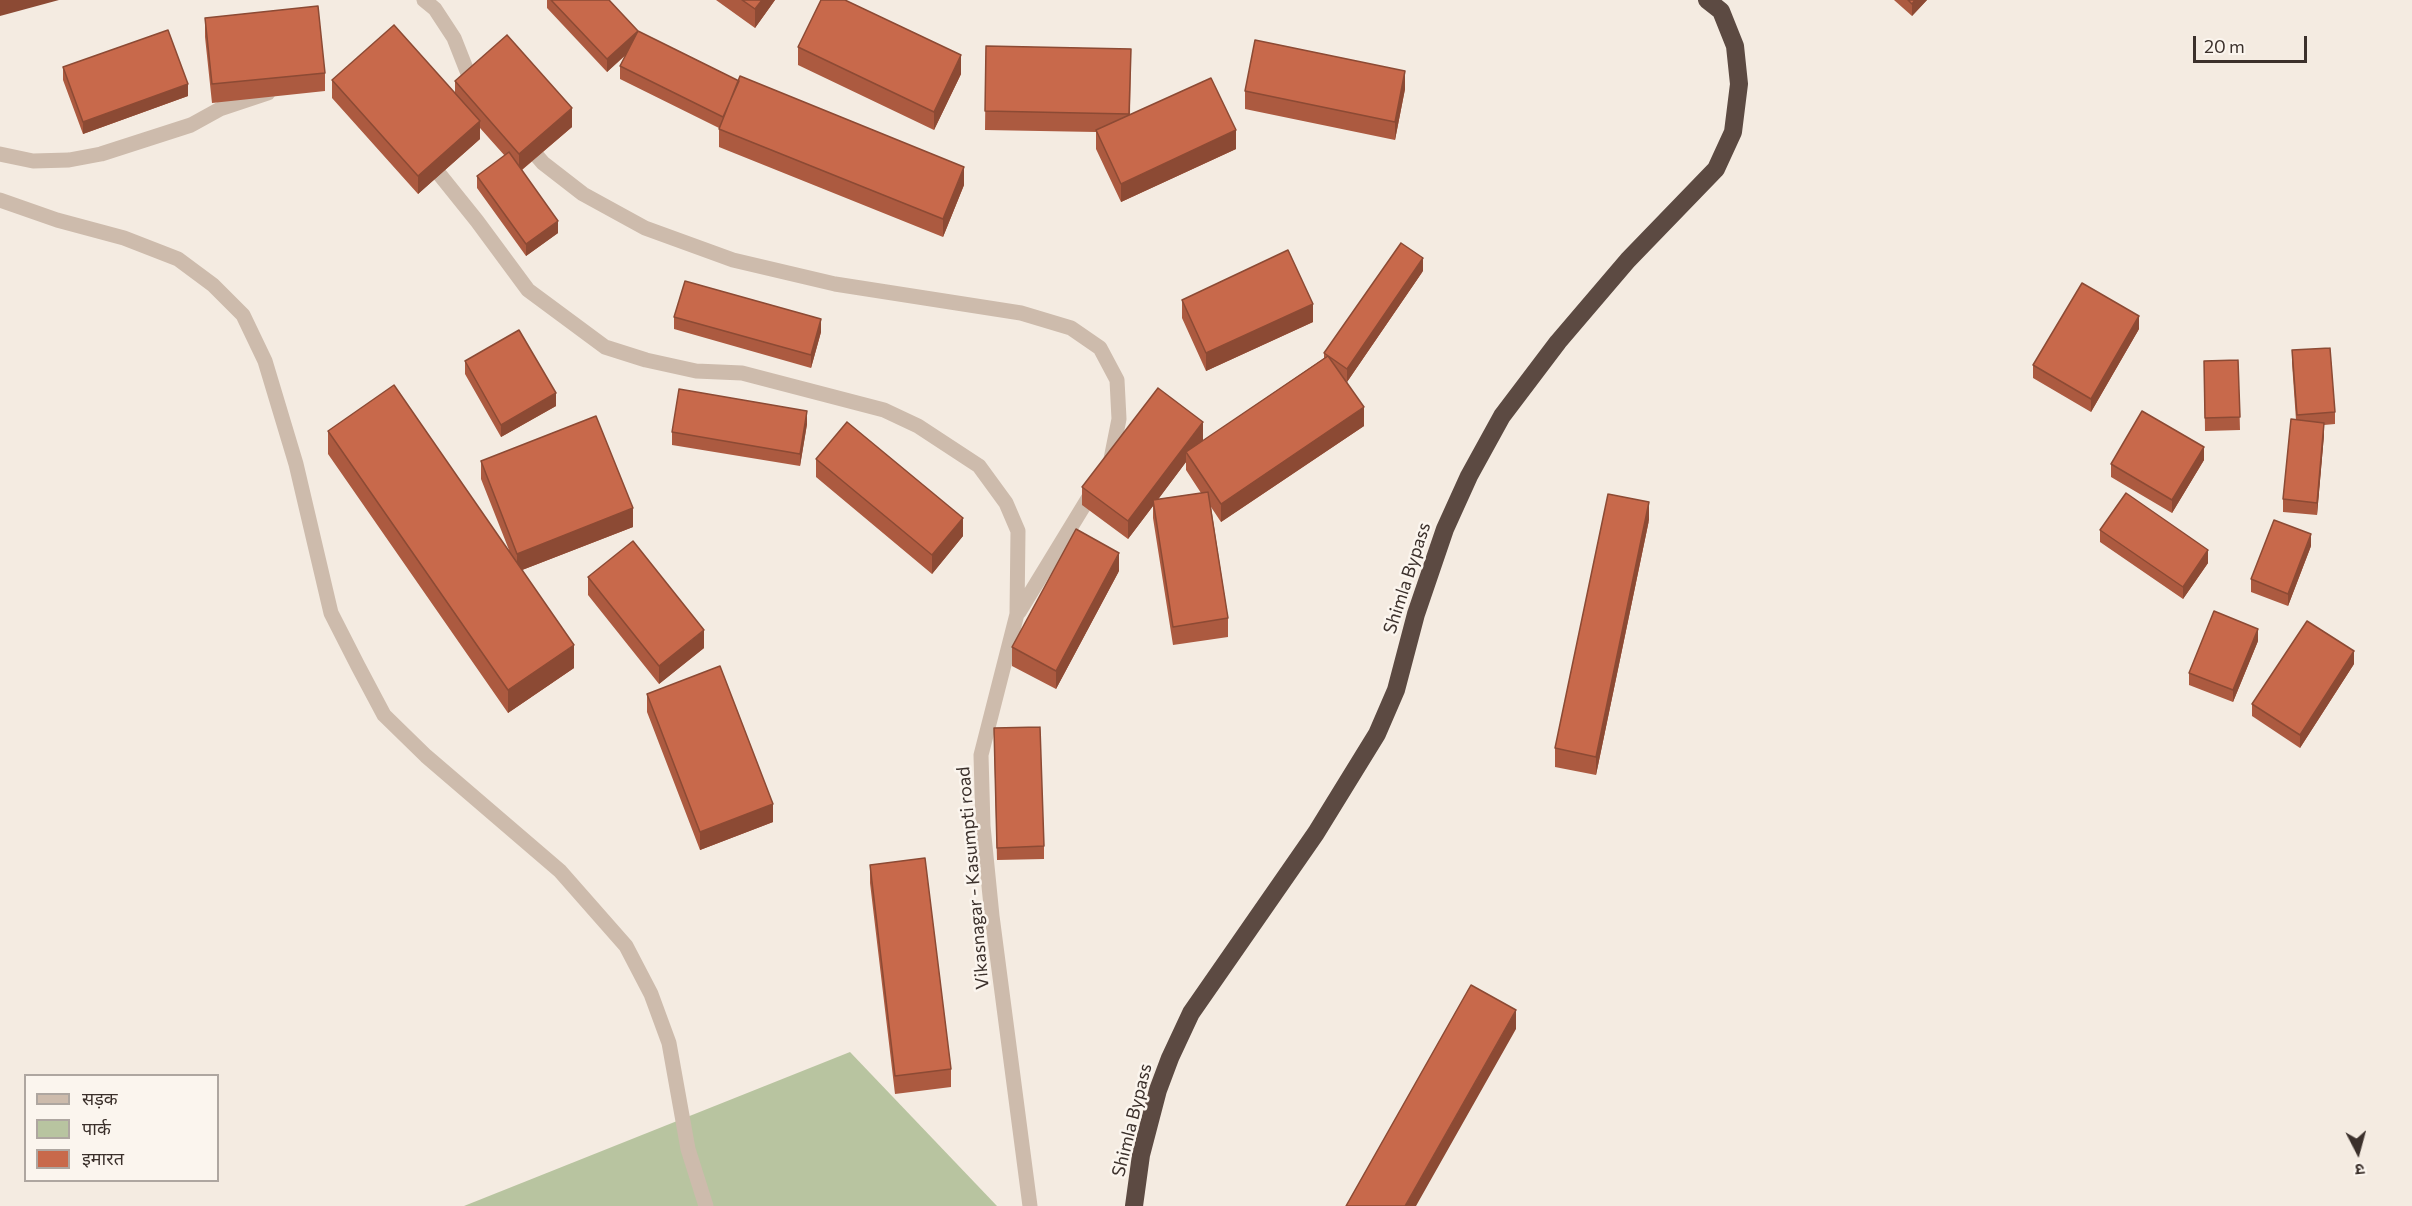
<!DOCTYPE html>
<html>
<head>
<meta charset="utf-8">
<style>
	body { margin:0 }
	#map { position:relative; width:2412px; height:1206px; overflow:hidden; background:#f4ebe1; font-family:Commissioner,"Noto Sans Devanagari",sans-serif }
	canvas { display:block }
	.legend { position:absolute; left:24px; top:1074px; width:195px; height:108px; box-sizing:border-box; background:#fbf5ee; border:2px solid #aea6a0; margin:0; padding:8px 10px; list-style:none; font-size:18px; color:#3b302b }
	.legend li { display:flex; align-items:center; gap:12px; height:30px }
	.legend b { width:30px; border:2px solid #aea6a0 }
	.north { position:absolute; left:2328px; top:1122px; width:60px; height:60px; -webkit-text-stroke:4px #fbf5ee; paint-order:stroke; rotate:174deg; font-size:16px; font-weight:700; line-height:24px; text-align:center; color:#3b302b }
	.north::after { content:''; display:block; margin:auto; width:21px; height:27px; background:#3b302b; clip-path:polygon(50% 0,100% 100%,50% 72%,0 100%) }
	.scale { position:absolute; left:2193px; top:36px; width:114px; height:27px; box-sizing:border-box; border:3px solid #3b302b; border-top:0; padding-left:8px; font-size:18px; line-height:21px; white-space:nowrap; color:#3b302b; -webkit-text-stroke:4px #fbf5ee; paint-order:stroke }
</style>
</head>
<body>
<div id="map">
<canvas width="2412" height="1206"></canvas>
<ul class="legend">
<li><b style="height:8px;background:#cdbbac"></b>सड़क</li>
<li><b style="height:16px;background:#b8c4a0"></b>पार्क</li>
<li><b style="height:16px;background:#c8694b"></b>इमारत</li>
</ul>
<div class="north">उ</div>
<div class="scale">20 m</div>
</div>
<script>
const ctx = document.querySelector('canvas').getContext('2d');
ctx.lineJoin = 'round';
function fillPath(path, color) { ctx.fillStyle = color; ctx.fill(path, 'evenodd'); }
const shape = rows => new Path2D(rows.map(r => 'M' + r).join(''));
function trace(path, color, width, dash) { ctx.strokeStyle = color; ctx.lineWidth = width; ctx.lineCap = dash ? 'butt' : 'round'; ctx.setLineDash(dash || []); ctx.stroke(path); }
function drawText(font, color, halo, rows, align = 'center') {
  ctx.font = font + ' Commissioner,sans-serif'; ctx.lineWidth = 5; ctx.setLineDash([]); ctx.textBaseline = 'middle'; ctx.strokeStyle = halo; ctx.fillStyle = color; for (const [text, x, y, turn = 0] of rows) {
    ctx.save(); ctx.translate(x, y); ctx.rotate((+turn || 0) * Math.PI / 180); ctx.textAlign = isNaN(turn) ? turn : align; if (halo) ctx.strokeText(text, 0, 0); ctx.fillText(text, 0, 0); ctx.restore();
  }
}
const green = shape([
	[850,1052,997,1206,464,1206]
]);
const minor = shape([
	[424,0,435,9,454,38,469,76,479,87],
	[525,142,543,163,583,194,645,228,733,260,835,284,1021,313,1071,328,1100,348,1117,380,1119,419,1110,464],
	[0,154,33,161,69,160,101,154,191,125,220,109,268,93],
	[428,160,477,221,528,290,605,347,646,360,696,371,742,373,884,410,918,426,979,466,1006,503,1018,531,1017,614,981,755,983,826,992,916,1030,1206],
	[0,200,57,220,124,238,178,259,213,285,243,315,265,361,296,464,331,613,358,666,384,715,426,756,560,871,626,946,651,994,669,1043,688,1149,706,1206],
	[1019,612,1094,489]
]);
const highway = shape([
	[1134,1206,1141,1155,1158,1090,1170,1058,1191,1013,1316,833,1377,734,1396,690,1416,614,1445,529,1469,476,1502,416,1558,342,1628,260,1716,169,1733,132,1739,84,1735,46,1721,11,1707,0]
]);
const wall = shape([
	[547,0,609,0,638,31,739,81,964,185,943,237,719,147,719,128,620,79,620,66,627,54,607,72,547,8],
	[716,0,775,0,755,28],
	[1894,0,1927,0,1912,16],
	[205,18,325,73,325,91,212,103,205,37],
	[986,46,1131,49,1130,115,1236,149,1121,202,1096,149,1096,132,985,130],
	[798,47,961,74,934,130,798,65],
	[63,67,188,96,83,134,63,80],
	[332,80,455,92,455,81,572,127,522,170,558,233,526,256,477,188,477,176,505,156,480,128,480,139,418,194,332,98],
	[1405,89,1395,140,1245,109,1245,91],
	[1423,271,1347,382,1364,426,1221,522,1211,507,1228,618,1228,637,1173,645,1153,518,1153,506,1128,539,1082,505,1082,487,1203,441,1324,358,1324,353],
	[1186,462,1186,470,1201,493,1158,499],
	[1182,300,1313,322,1206,371,1182,318],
	[674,317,821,332,811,368,674,329],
	[2139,329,2091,412,2033,378,2033,365],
	[2292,350,2335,412,2335,424,2324,425,2324,435,2317,515,2283,512,2283,499,2296,420,2292,363],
	[2238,360,2240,430,2205,431,2204,361],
	[465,361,556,406,501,437,465,374],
	[807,424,800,466,672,445,672,432],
	[328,431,509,550,481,479,481,461,633,527,522,570,574,668,508,713,328,454],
	[816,459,963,536,932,574,816,477],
	[2204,460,2172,513,2111,477,2111,464],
	[1649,520,1596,775,1555,767,1555,748],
	[2100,530,2208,563,2183,599,2100,542],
	[2311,546,2288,606,2251,592,2251,579],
	[1119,571,1056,689,1012,666,1012,647],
	[588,577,704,648,659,684,588,595],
	[2258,641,2233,702,2189,685,2189,673],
	[2354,664,2300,748,2252,716,2252,704],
	[647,694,773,822,700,850,647,712],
	[994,740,1044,846,1044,859,997,860],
	[870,865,951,1069,951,1087,895,1094,870,883]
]);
const shadedWall = shape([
	[0,0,59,0,0,16],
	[762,0,775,0,755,28,755,9],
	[1915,0,1927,0,1912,16,1912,4],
	[638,31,638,43,607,72,607,59],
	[961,55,961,74,934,130,934,112],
	[1405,71,1405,89,1395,140,1395,122],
	[188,84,188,96,83,134,83,122],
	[572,108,572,127,519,172,519,154],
	[480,121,480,139,418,194,418,176],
	[1236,130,1236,149,1121,202,1121,184],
	[964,167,964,185,943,237,943,219],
	[558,221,558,233,526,256,526,244],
	[1423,258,1423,271,1347,382,1347,369],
	[1313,304,1313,322,1206,371,1206,353],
	[2139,316,2139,329,2091,412,2091,399],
	[821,319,821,332,811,368,811,355],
	[556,393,556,406,501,437,501,425],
	[1364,407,1364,426,1221,522,1221,504],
	[807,411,807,424,800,466,800,454],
	[1203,422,1203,441,1186,452,1186,462,1154,505,1153,500,1153,506,1128,539,1128,521],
	[2324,423,2324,435,2317,515,2317,503],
	[2204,447,2204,460,2172,513,2172,500],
	[1649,502,1649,520,1596,775,1596,757],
	[633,508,633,527,517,572,517,554],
	[963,518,963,536,932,574,932,555],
	[2311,534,2311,546,2288,606,2288,594],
	[2208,550,2208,563,2183,599,2183,587],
	[1119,553,1119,571,1056,689,1056,671],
	[2258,629,2258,641,2233,702,2233,690],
	[704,630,704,648,659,684,659,666],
	[574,645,574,668,508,713,508,690],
	[2354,651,2354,664,2300,748,2300,735],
	[773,804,773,822,700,850,700,832],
	[1516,1010,1516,1029,1416,1206,1405,1206]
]);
const building = shape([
	[551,0,609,0,638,31,607,59,551,0],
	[742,0,762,0,755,9,742,0],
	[821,0,845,0,961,55,934,112,798,47,821,0],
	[1908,0,1915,0,1912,4,1908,0],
	[318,6,325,73,212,84,205,18,318,6],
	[394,25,480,121,418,176,332,80,394,25],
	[168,30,188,84,83,122,63,67,168,30],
	[638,31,739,81,723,117,620,66,638,31],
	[507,35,572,108,519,154,455,81,507,35],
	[1255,40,1405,71,1395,122,1245,91,1255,40],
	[986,46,1131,49,1129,114,985,111,986,46],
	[740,76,964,167,943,219,719,129,740,76],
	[1211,78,1236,130,1121,184,1096,130,1211,78],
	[509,152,558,221,526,244,477,176,509,152],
	[1401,243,1423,258,1347,369,1324,353,1401,243],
	[1288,250,1313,304,1206,353,1182,300,1288,250],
	[685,281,821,319,811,355,674,317,685,281],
	[2082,283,2139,316,2091,399,2033,365,2082,283],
	[519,330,556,393,501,425,465,361,519,330],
	[2330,348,2335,412,2297,415,2292,350,2330,348],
	[1328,356,1364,407,1221,504,1186,452,1328,356],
	[2238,360,2240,417,2205,418,2204,361,2238,360],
	[394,385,574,645,508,690,328,431,394,385],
	[1158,388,1203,422,1128,521,1082,487,1158,388],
	[679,389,807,411,800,454,672,432,679,389],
	[2142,411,2204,447,2172,500,2111,464,2142,411],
	[596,416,633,508,517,554,481,461,596,416],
	[2291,419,2324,423,2317,503,2283,499,2291,419],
	[847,422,963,518,932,555,816,459,847,422],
	[1208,492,1228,618,1173,627,1153,500,1208,492],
	[2126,493,2208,550,2183,587,2100,530,2126,493],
	[1608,494,1649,502,1596,757,1555,748,1608,494],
	[2274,520,2311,534,2288,594,2251,579,2274,520],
	[1076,529,1119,553,1056,671,1012,647,1076,529],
	[633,541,704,630,659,666,588,577,633,541],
	[2214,611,2258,629,2233,690,2189,673,2214,611],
	[2307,621,2354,651,2300,735,2252,704,2307,621],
	[720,666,773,804,700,832,647,694,720,666],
	[1040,727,1044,846,997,848,994,728,1040,727],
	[925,858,951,1069,895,1076,870,865,925,858],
	[1471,985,1516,1010,1405,1206,1346,1206,1471,985]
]);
const streetNames = [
	["Shimla Bypass",1407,578,-72],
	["Vikasnagar - Kasumpti road",973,878,-95],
	["Shimla Bypass",1132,1120,-76]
];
fillPath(green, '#b8c4a0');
trace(minor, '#cdbbac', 15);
trace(highway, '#5c4a42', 18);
fillPath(wall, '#ac5a40');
fillPath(shadedWall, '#8c4a34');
fillPath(building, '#c8694b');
trace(building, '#8c4a34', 1.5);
drawText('18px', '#3b302b', '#fbf5ee', streetNames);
</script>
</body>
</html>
